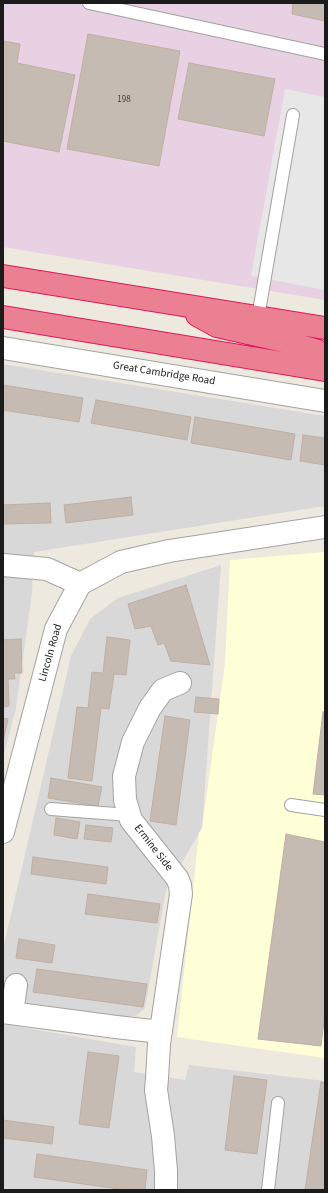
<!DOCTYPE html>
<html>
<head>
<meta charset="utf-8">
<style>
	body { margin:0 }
	#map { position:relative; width:328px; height:1193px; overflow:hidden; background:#eee9df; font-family:"Source Sans 3",sans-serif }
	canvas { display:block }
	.frame { position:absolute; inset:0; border:4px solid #1b1b1b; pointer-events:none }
</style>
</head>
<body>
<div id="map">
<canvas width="328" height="1193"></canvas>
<div class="frame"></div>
</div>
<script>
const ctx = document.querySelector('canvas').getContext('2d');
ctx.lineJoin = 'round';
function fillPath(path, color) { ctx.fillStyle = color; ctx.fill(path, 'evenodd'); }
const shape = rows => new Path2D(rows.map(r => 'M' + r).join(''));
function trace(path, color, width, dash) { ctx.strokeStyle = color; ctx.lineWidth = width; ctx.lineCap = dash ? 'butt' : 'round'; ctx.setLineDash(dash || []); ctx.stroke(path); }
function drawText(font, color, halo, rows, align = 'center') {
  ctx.font = font + ' "Source Sans 3",sans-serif'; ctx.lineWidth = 3; ctx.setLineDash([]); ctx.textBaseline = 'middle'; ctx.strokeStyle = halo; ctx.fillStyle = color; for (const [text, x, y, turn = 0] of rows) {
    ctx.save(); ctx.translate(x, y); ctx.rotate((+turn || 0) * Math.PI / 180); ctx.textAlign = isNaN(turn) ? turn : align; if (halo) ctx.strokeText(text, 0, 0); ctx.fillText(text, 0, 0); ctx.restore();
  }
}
const residential = shape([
	[3,364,325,416,325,506,34,552,32,593,16,708,3,758],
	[221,565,202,828,166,890,145,1008,137,1015,127,1018,3,1000,3,949,71,656,90,619,118,598],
	[3,1024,136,1047,134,1072,185,1080,189,1065,325,1081,325,1190,3,1190]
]);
const industrial = shape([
	[3,3,325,3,325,300,3,247]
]);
const education = shape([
	[325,552,325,1058,177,1037,199,833,202,828,225,664,230,560]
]);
const parking = shape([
	[285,89,325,97,325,290,251,276]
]);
const building = shape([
	[293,3,325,3,325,21,292,14,293,3],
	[88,34,180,51,159,166,67,149,88,34],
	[3,41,20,44,17,63,75,75,59,152,3,141,3,41],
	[189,63,275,79,264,136,178,119,189,63],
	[3,385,83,398,79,422,3,410,3,385],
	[96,400,191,417,187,440,91,423,96,400],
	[195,417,295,434,291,460,191,443,195,417],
	[303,435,325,438,325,465,300,461,303,435],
	[131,497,133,515,66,523,64,505,131,497],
	[50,503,51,523,3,524,3,505,50,503],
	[186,585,210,665,171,661,164,643,158,645,151,626,135,629,128,604,186,585],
	[107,637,130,640,126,675,114,674,109,709,101,708,92,781,68,778,77,707,88,708,92,672,103,673,107,637],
	[21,639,22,673,14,673,15,679,8,679,9,706,3,707,3,640,21,639],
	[196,697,219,699,218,714,194,712,196,697],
	[323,712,325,712,325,795,313,794,323,712],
	[165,716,190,720,176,825,150,821,165,716],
	[3,718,8,719,3,742,3,718],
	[51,778,102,787,98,806,48,798,51,778],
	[56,818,80,822,77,839,54,835,56,818],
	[86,825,113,828,111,842,84,839,86,825],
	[286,834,325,842,325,1013,321,1046,258,1039,286,834],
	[33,857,108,867,106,884,31,874,33,857],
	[88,894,160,904,157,923,85,914,88,894],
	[19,939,55,945,52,963,16,958,19,939],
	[37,969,147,984,143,1007,33,992,37,969],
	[88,1052,119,1056,109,1128,79,1124,88,1052],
	[234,1076,267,1080,257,1154,225,1150,234,1076],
	[321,1082,325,1083,325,1190,305,1190,321,1082],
	[3,1120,54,1127,52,1144,3,1138,3,1120],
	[37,1154,147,1170,145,1190,126,1190,34,1177,37,1154]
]);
const lane = shape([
	[89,3,325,54],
	[258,317,293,115],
	[291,805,325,810],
	[51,809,129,815],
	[268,1190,278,1103]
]);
const street = shape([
	[3,348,325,401],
	[3,565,47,569,80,584],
	[3,832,56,629,80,584,121,562,169,551,325,527],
	[3,1012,116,1027,161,1032],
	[12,1013,16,985],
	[166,1190,166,1171,163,1136,156,1090,157,1078,159,1044,181,894,180,885,177,878,131,820,125,800,124,776,133,742,150,708,163,690,180,683]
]);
const highway = shape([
	[3,276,325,328],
	[197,315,217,326,284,341,318,351,323,359,321,369],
	[3,317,325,370]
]);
const numberNames = [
	["198",124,100]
];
const streetNames = [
	["Great Cambridge Road",164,374,9],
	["Lincoln Road",51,653,-74],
	["Ermine Side",153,848,52]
];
fillPath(residential, '#d9d8d8');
fillPath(industrial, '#e7d1e3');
fillPath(education, '#ffffd7');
fillPath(parking, '#e7e7e7');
fillPath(building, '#c5bbb3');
trace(building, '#c0afa1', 1);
trace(lane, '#a2a2a2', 14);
trace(street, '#a2a2a2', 24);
trace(highway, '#e0185b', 24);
trace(lane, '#fff', 12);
trace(street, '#fff', 22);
trace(highway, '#ec8093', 22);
drawText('9px', '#464341', null, numberNames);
drawText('11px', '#1b1b1b', '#fff', streetNames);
</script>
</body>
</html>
